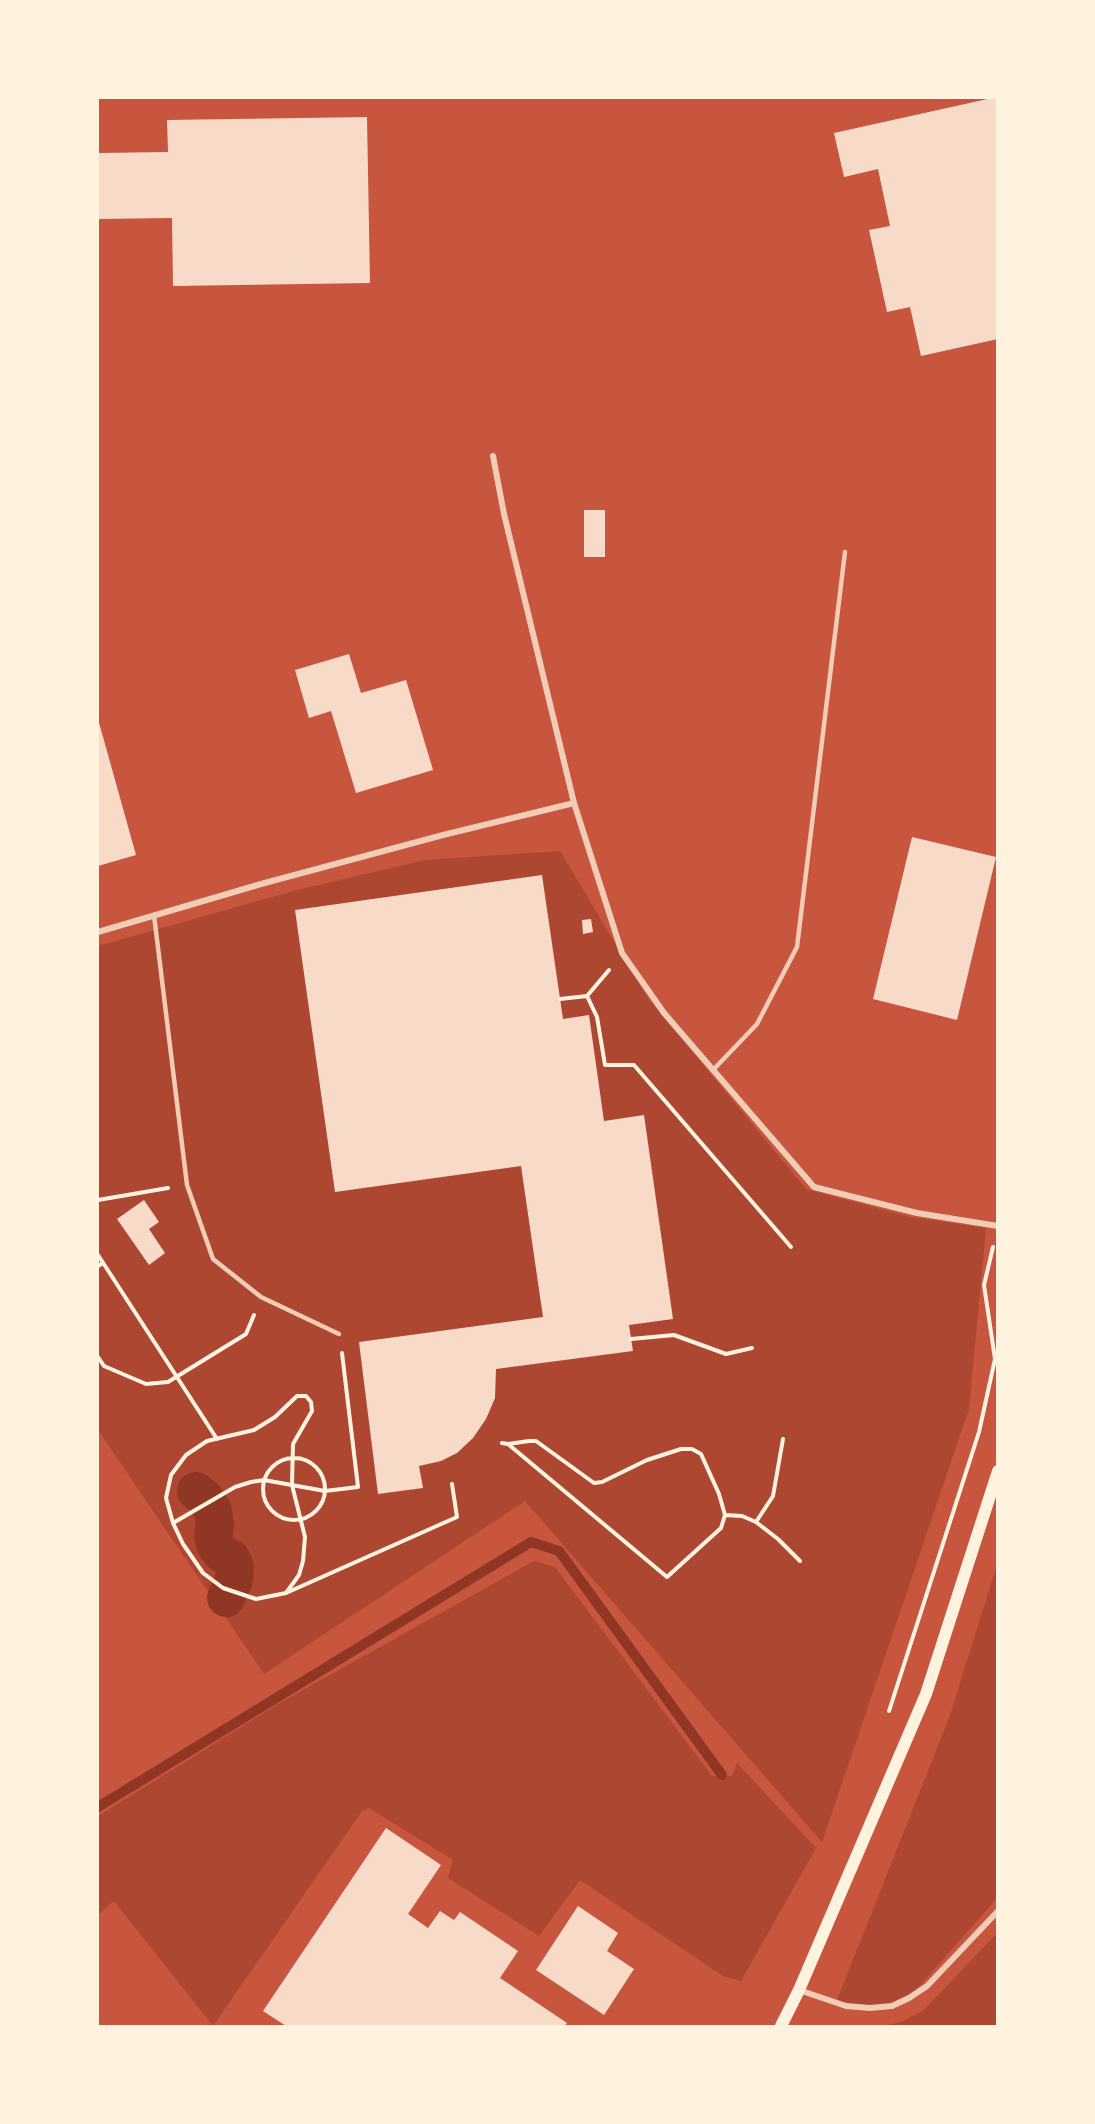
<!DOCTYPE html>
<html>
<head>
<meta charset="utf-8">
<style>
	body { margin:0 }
	#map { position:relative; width:1095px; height:2124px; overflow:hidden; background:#c8553d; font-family:Lato,sans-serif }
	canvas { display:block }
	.frame { position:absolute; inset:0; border:99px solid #fff3e0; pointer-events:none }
</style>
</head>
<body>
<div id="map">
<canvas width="1095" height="2124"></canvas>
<div class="frame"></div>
</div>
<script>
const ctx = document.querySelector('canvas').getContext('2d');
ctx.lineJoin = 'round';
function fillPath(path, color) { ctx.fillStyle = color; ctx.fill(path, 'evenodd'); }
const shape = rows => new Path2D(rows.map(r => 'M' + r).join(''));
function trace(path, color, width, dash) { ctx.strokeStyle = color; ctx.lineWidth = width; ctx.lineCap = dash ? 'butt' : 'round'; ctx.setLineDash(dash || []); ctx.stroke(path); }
const green = shape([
	[560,851,648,998,806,1189,910,1217,986,1228,969,1409,822,1842,525,1501,264,1674,98,1430,98,946,297,890,426,860],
	[534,1561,555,1567,712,1776,732,1776,737,1763,816,1848,741,1981,723,1976,580,1880,539,1936,448,1878,453,1860,369,1808,362,1811,213,2026,114,1901,98,1915,98,1816,278,1704],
	[997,1565,997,1898,909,1998,892,2006,870,2008,837,2000,949,1718],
	[997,1933,997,2026,885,2026,903,2021,923,2011]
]);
const stream = shape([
	[98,1807,531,1542,559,1551,722,1775]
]);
const canal = shape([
	[196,1491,205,1498,213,1511,215,1525,213,1538,216,1546,221,1553,231,1558,235,1566,234,1580,226,1598]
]);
const building = shape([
	[992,98,998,98,998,339,921,356,910,307,887,312,869,230,890,226,878,169,844,177,834,133],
	[367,117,370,283,173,286,172,218,98,219,98,153,168,152,167,120],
	[584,510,605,510,605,557,584,557],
	[349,654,361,693,406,680,433,770,356,793,331,711,309,718,295,670],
	[98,719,136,855,98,866],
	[912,837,996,857,957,1020,873,999],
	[542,875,563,1019,589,1015,604,1121,644,1115,673,1319,629,1325,633,1351,496,1369,495,1398,486,1419,473,1438,457,1453,441,1461,419,1466,423,1488,378,1494,359,1342,543,1317,521,1166,335,1192,295,910],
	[591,919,593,932,583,934,582,920],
	[144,1200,159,1222,149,1229,165,1253,149,1265,117,1219],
	[386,1828,441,1865,408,1914,428,1928,440,1911,454,1920,460,1912,518,1951,500,1978,567,2023,565,2026,286,2026,263,2011],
	[578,1906,618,1933,607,1951,634,1969,604,2015,536,1970]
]);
const path = shape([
	[587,996,609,970],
	[560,999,587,996,597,1017,605,1065,634,1065,791,1247],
	[98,1200,168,1188],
	[98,1255,217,1439],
	[98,1266,103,1263],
	[631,1339,674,1335,726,1354,752,1348],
	[98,1357,104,1366,146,1384,168,1382,246,1334,254,1315],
	[502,1443,508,1444,667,1577,721,1528,725,1515,719,1494,701,1454,692,1449,681,1449,647,1460,602,1482,594,1483,536,1441,529,1441,508,1444],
	'263 1489a31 31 0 1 1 62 0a31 31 0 1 1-62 0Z',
	[725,1515,742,1516,756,1522,778,1539,800,1561],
	[756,1522,773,1496,783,1439],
	[173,1523,235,1487,251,1482,264,1480,325,1491,358,1487,342,1353],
	[286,1593,299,1575,303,1561,305,1537,292,1485,293,1444,312,1411,311,1402,306,1396,297,1396,275,1417,254,1430,207,1441,186,1455,171,1475,166,1498,173,1523,183,1544,203,1573,223,1588,256,1599,286,1593,457,1517,452,1484],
	[889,1711,979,1432,995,1359,984,1285,993,1247]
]);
const service = shape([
	[154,915,187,1185,213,1259,261,1297,339,1334],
	[713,1070,757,1024,797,947,845,552]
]);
const minor = shape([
	[493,456,504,514,574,803,622,953,664,1013,814,1187,917,1213,998,1226],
	[98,932,261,884,443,835,574,803],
	[799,1990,846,2006,870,2008,892,2006,909,1998,927,1986,998,1911]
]);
const secondary = shape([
	[781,2026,799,1990,926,1694,998,1471]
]);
fillPath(green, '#ae4732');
trace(stream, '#8f3625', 10);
trace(canal, '#8f3625', 38);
fillPath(building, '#f7dbc8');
trace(path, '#fff3e0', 4);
trace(service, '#f1ccb7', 4.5);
trace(minor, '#f1ccb7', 6);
trace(secondary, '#fff3e0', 12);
</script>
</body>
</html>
